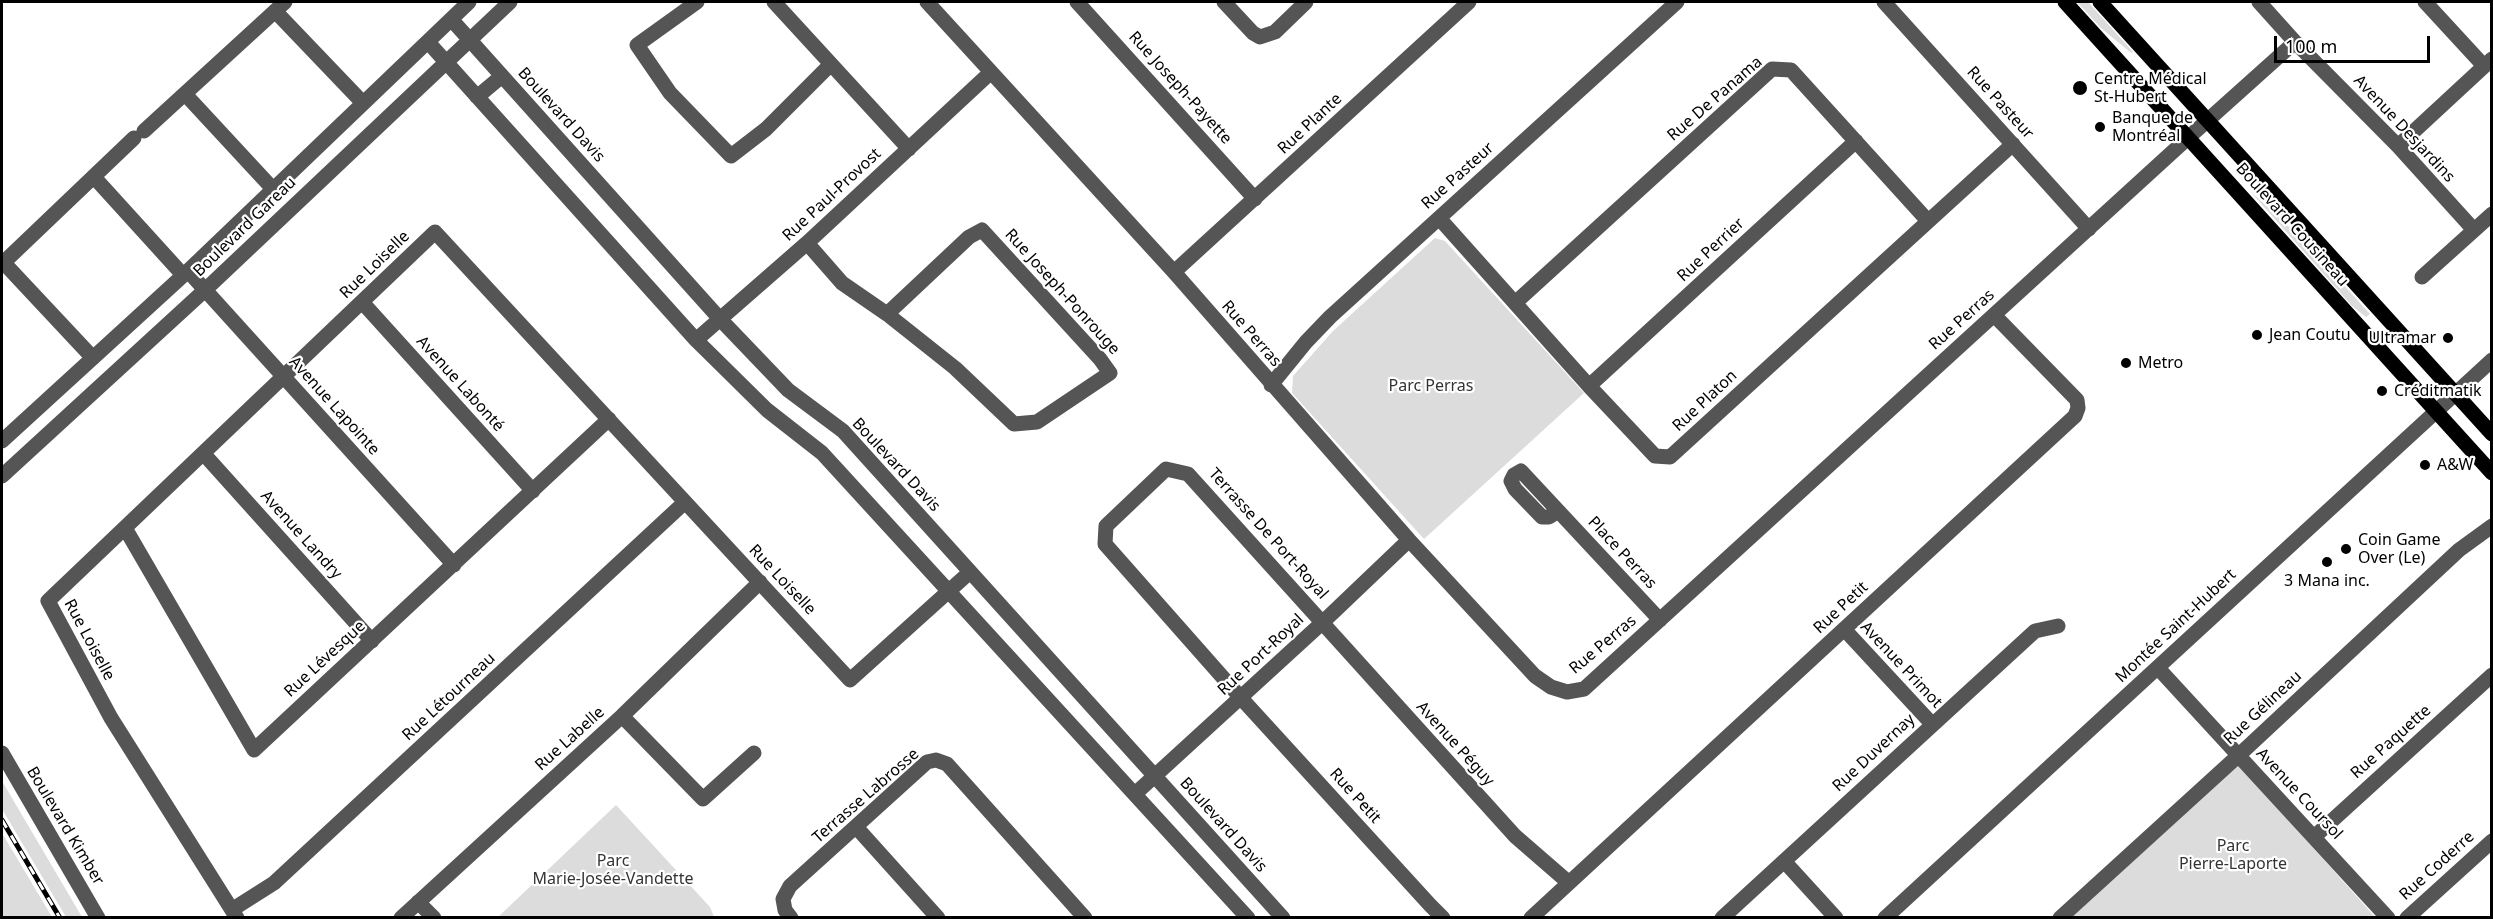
<!DOCTYPE html>
<html>
<head>
<meta charset="utf-8">
<style>
	body { margin:0 }
	#map { position:relative; width:2493px; height:919px; overflow:hidden; background:#fff; font-family:"Noto Sans",sans-serif }
	canvas { display:block }
	.frame { position:absolute; inset:0; border:3px solid #000; pointer-events:none }
	.scale { position:absolute; left:2274px; top:36px; width:156px; height:27px; box-sizing:border-box; border:3px solid #000; border-top:0; padding-left:8px; font-size:18px; line-height:21px; white-space:nowrap; color:#000; -webkit-text-stroke:4px #fff; paint-order:stroke }
</style>
</head>
<body>
<div id="map">
<canvas width="2493" height="919"></canvas>
<div class="frame"></div>
<div class="scale">100 m</div>
</div>
<script>
const ctx = document.querySelector('canvas').getContext('2d');
ctx.lineJoin = 'round';
function fillPath(path, color) { ctx.fillStyle = color; ctx.fill(path, 'evenodd'); }
const shape = rows => new Path2D(rows.map(r => 'M' + r).join(''));
function trace(path, color, width, dash) { ctx.strokeStyle = color; ctx.lineWidth = width; ctx.lineCap = dash ? 'butt' : 'round'; ctx.setLineDash(dash || []); ctx.stroke(path); }
function drawText(font, color, halo, rows, align = 'center') {
  ctx.font = font + ' "Noto Sans",sans-serif'; ctx.lineWidth = 4.5; ctx.setLineDash([]); ctx.textBaseline = 'middle'; ctx.strokeStyle = halo; ctx.fillStyle = color; for (const [text, x, y, turn = 0] of rows) {
    ctx.save(); ctx.translate(x, y); ctx.rotate((+turn || 0) * Math.PI / 180); ctx.textAlign = isNaN(turn) ? turn : align; if (halo) ctx.strokeText(text, 0, 0); ctx.fillText(text, 0, 0); ctx.restore();
  }
}
const green = shape([
	[2077,2,2088,2,2134,53,2130,52,2101,28],
	[2249,190,2300,237,2370,314,2366,317,2352,306],
	[1435,238,1445,241,1584,393,1424,539,1292,393,1293,376,1333,331],
	[2239,765,2375,917,2071,918],
	[2,781,82,917,66,917,2,809],
	[616,805,710,907,714,917,498,917],
	[2,833,52,917,2,917]
]);
const minor = shape([
	[697,2,637,45,670,93,731,156,766,129,830,65],
	[774,2,909,149],
	[927,2,1174,272,1409,540,1535,676,1551,687,1567,692,1584,689,2179,146,2295,42],
	[1077,2,1255,199],
	[1224,2,1253,33,1260,37,1275,32,1306,2],
	[1884,2,2089,229],
	[2259,2,2295,42,2398,146,2474,230],
	[2425,2,2484,66],
	[275,11,363,103],
	[451,19,720,319,788,390,843,431,1283,918],
	[428,42,696,340,767,410,822,453,1248,918],
	[185,94,273,189],
	[477,97,502,76],
	[144,131,285,2],
	[2398,146,2492,59],
	[94,177,183,275],
	[1439,218,1589,386,1655,456,1670,457,2013,144],
	[807,243,842,283,887,314,955,368,1014,424,1037,422,1110,373,1100,359,982,230,969,237,887,314],
	[3,262,93,358],
	[2,264,134,138],
	[188,271,454,565],
	[1174,272,1469,2],
	[2422,277,2492,214],
	[362,302,533,491],
	[1515,303,1772,69,1791,70,1928,221],
	[696,340,807,243,990,73],
	[1271,385,1306,342,1330,317,1677,2],
	[1589,386,1856,141],
	[2,441,188,271,469,2],
	[203,453,372,641],
	[2,476,205,290,510,2],
	[1557,512,1549,517,1542,517,1515,489,1511,481,1514,475,1521,471,1660,620],
	[125,528,254,750,609,419],
	[1844,629,1932,724],
	[2158,668,2388,918],
	[622,716,703,799,754,753],
	[2,753,98,918],
	[1136,793,1323,622,1409,540],
	[857,828,938,918],
	[2314,837,2492,675],
	[1784,861,1836,918],
	[418,902,434,918],
	[233,909,274,883,684,503],
	[237,918,111,718,48,601,435,232,850,680,970,572],
	[401,918,622,716,760,582],
	[791,918,785,910,783,899,790,886,927,762,936,760,947,764,1085,918],
	[1443,918,1430,905,1241,698,1105,544,1106,526,1166,469,1188,474,1515,836,1568,882],
	[1531,918,2075,416,2078,408,2077,400,1994,315],
	[1722,918,2035,631,2058,626],
	[1885,918,2492,360],
	[2060,918,2239,755,2459,550,2492,526],
	[2407,918,2492,841]
]);
const major = shape([
	[2065,2,2492,473],
	[2100,2,2492,434]
]);
const rail = shape([
	[2,820,60,918]
]);
const markers = [
	[2080,88,8,"#000"],
	[2100,127,6,"#000"],
	[2257,335,6,"#000"],
	[2448,338,6,"#000"],
	[2126,363,6,"#000"],
	[2382,391,6,"#000"],
	[2425,465,6,"#000"],
	[2346,549,6,"#000"],
	[2327,562,6,"#000"]
];
const poiNames = [
	["Centre Médical",2094,79],
	["St-Hubert",2094,97],
	["Banque de",2112,118],
	["Montréal",2112,136],
	["Jean Coutu",2269,335],
	["Ultramar",2436,338,"right"],
	["Metro",2138,363],
	["Créditmatik",2394,391],
	["A&W",2437,465],
	["Coin Game",2358,540],
	["Over (Le)",2358,558],
	["3 Mana inc.",2327,581,"center"]
];
const streetNames = [
	["Rue Joseph-Payette",1180,88,48],
	["Rue De Panama",1715,99,-41],
	["Rue Pasteur",2000,103,48],
	["Boulevard Davis",561,115,48],
	["Rue Plante",1310,124,-43],
	["Avenue Desjardins",2404,129,47],
	["Rue Pasteur",1458,176,-42],
	["Rue Paul-Provost",832,195,-43],
	["Boulevard Cousineau",2292,225,48],
	["Boulevard Gareau",245,227,-44],
	["Rue Perrier",1711,250,-43],
	["Rue Loiselle",375,265,-44],
	["Rue Joseph-Ponrouge",1062,292,48],
	["Rue Perras",1962,320,-42],
	["Rue Perras",1251,334,49],
	["Avenue Labonté",460,384,48],
	["Rue Platon",1705,401,-43],
	["Avenue Lapointe",334,406,48],
	["Boulevard Davis",896,465,47],
	["Terrasse De Port-Royal",1268,534,48],
	["Avenue Landry",301,535,48],
	["Place Perras",1622,553,47],
	["Rue Loiselle",782,580,47],
	["Rue Petit",1841,608,-43],
	["Montée Saint-Hubert",2176,626,-43],
	["Rue Loiselle",89,640,62],
	["Rue Perras",1603,645,-40],
	["Rue Port-Royal",1261,655,-43],
	["Rue Lévesque",325,659,-43],
	["Avenue Primot",1901,665,47],
	["Rue Létourneau",449,697,-43],
	["Rue Gélineau",2263,708,-43],
	["Rue Labelle",570,739,-42],
	["Rue Paquette",2391,742,-42],
	["Avenue Péguy",1455,744,48],
	["Rue Duvernay",1874,753,-43],
	["Avenue Coursol",2299,794,47],
	["Terrasse Labrosse",866,796,-41],
	["Rue Petit",1355,796,48],
	["Boulevard Davis",1223,825,48],
	["Boulevard Kimber",65,826,59],
	["Rue Coderre",2437,866,-42]
];
const parkNames = [
	["Parc Perras",1431,386],
	["Parc",2233,846],
	["Pierre-Laporte",2233,864],
	["Parc",613,861],
	["Marie-Josée-Vandette",613,879]
];
fillPath(green, '#dcdcdc');
trace(minor, '#555', 15);
trace(major, '#000', 15);
trace(rail, '#000', 5);
trace(rail, '#fff', 3, [9]);
for (const [x, y, r, color] of markers) { const dot = new Path2D(); dot.arc(x, y, r, 0, 2 * Math.PI); ctx.fillStyle = color; ctx.fill(dot); trace(dot, '#fff', 2); }
drawText('16px', '#000', '#fff', poiNames, 'left');
drawText('16px', '#000', '#fff', streetNames);
drawText('16px', '#333', '#fff', parkNames);
</script>
</body>
</html>
